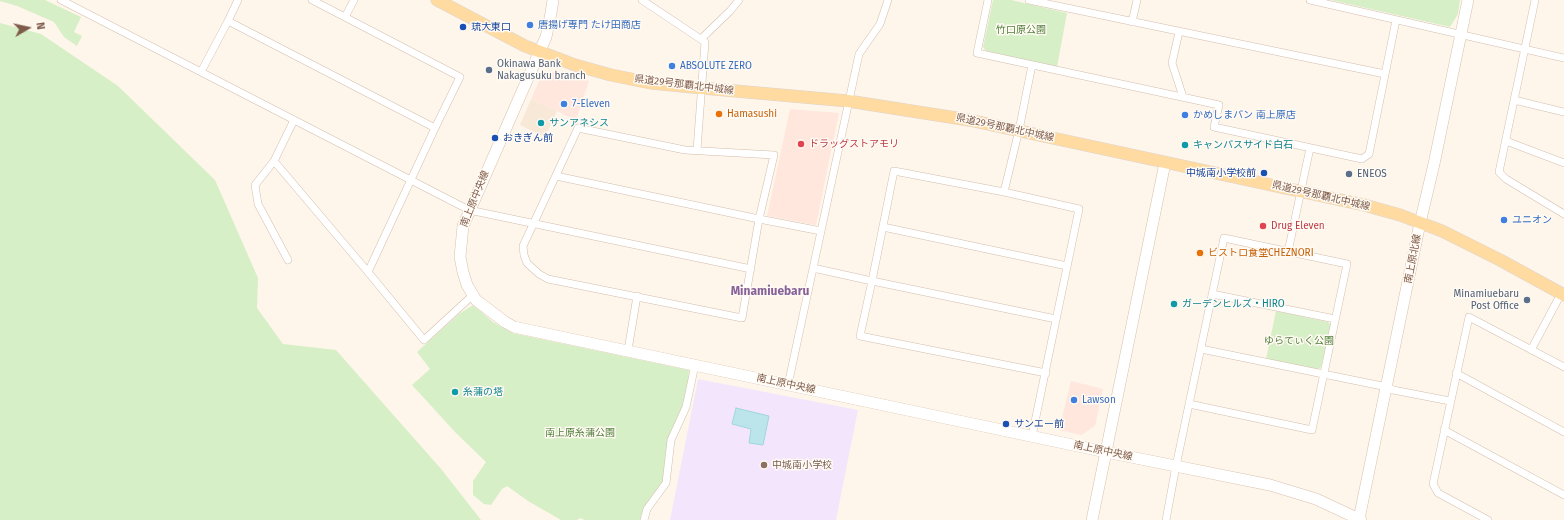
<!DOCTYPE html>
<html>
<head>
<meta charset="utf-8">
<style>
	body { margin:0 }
	#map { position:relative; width:1564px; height:520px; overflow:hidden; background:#fef6ea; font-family:"Fira Sans",sans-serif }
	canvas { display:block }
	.north { position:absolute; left:8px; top:8px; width:40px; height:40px; -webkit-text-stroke:3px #fffaf3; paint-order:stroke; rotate:81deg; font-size:11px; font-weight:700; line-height:16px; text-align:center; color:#7e5b49 }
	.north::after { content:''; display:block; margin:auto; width:14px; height:18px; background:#7e5b49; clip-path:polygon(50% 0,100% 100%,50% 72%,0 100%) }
</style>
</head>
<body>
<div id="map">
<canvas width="1564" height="520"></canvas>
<div class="north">N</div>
</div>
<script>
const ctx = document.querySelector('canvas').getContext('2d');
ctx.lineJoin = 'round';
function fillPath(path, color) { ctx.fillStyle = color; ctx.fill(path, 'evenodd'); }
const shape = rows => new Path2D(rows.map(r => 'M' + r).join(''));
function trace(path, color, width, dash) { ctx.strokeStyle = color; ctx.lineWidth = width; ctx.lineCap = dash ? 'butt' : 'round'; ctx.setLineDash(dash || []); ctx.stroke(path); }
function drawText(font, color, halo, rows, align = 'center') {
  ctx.font = font + ' "Fira Sans","Noto Sans JP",sans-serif'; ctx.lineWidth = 3; ctx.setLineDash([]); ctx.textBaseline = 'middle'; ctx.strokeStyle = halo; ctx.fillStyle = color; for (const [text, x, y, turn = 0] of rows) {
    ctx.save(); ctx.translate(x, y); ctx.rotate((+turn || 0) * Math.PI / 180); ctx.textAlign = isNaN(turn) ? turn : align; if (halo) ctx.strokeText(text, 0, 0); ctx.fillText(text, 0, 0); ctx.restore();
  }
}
const residential = shape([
	[531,99,557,111,545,137,520,125]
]);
const commercial = shape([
	[557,71,589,81,576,120,531,99,541,77],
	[790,109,839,113,816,225,767,216],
	[1071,381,1103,389,1095,426,1081,435,1059,430]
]);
const education = shape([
	[698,379,858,410,836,520,670,520]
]);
const green = shape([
	[0,0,45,0,81,17,74,32,82,36,77,46,64,37,54,22,17,6,0,1],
	[993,0,1011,0,1067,13,1057,67,986,51,983,47],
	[1331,0,1460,0,1458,14,1450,27],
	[0,23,41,34,118,86,215,180,258,278,257,308,283,344,336,350,442,470,481,520,0,520],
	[473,305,493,322,512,333,689,370,686,407,671,440,666,483,642,520,585,520,580,518,577,520,561,520,528,501,507,486,502,489,491,505,484,504,473,495,473,481,486,462,455,432,412,385,430,369,417,352,459,314],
	[1276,311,1328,322,1331,325,1321,367,1317,370,1266,359]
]);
const water = shape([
	[736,408,769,416,763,445,749,443,751,429,732,424,736,408]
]);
const street = shape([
	[61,0,469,210,751,269],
	[312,0,460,77,435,128],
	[642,0,705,42,697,150],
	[988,0,977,53,1219,105,1214,127,1362,159,1369,154,1396,20],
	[1029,0,1385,74],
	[1310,0,1564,58],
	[1535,0,1499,172,1506,179,1564,214],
	[345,17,354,0],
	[228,21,238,0],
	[1132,22,1137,0],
	[1179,32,1172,63,1183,97],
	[701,39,730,11,739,0],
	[201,72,228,21,435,128,368,272,274,161,294,120],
	[1514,100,1564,112],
	[578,128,685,150,774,155,759,219,742,318,548,279,539,274,527,263,524,255,523,246,578,128],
	[1506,141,1564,163],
	[274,161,255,185,258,204,288,260],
	[556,176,759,219,821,231],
	[883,227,1067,266],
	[1288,252,1310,148],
	[813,268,872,281,894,171,1004,192],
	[368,272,424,340,473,295],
	[1212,294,1335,319],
	[1201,349,1387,387,1393,390,1450,401],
	[628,350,637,296],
	[1531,350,1562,292],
	[1046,373,860,336,872,281,1056,319],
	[1456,373,1564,432],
	[788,385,859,54,880,24,888,0],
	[1444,430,1564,495],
	[1032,436,1079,209,1004,192,1019,130,1032,65],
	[644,520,647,509,666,483,671,440,686,407,695,365],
	[1166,520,1176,466,1224,238,1347,264,1312,430,1189,404],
	[1488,520,1438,493,1433,484,1469,317,1564,367]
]);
const secondary = shape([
	[553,0,551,13,546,37,463,226,460,257,463,272,467,285,476,300,505,322,514,327,1106,452,1270,485,1316,499,1361,520],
	[1359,519,1420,223,1434,164,1468,0],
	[1092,520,1165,163]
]);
const primary = shape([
	[437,0,525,46,575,65,611,75,651,83,702,88,848,101,969,120,1364,205,1400,215,1442,231,1500,260,1564,295]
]);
const markers = [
	[530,25,4,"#3f7fe0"],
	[463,27,4,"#1a4fb4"],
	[672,66,4,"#3f7fe0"],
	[489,70,4,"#5c6f8a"],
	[564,104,4,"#3f7fe0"],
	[719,114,4,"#e8710a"],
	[1185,115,4,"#3f7fe0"],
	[541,123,4,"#0f9aa8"],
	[495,138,4,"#1a4fb4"],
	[801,144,4,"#e0444e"],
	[1185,145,4,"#0f9aa8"],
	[1264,173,4,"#1a4fb4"],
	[1349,174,4,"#5c6f8a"],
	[1504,220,4,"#3f7fe0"],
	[1263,226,4,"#e0444e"],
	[1200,253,4,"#e8710a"],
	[1527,300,4,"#5c6f8a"],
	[1174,304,4,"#0f9aa8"],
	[455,392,4,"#0f9aa8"],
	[1074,400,4,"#3f7fe0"],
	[1006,424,4,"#1a4fb4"],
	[764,465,4,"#8d6e63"]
];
const shopNames = [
	["唐揚げ専門 たけ田商店",538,25],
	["ABSOLUTE ZERO",680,66],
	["7-Eleven",572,104],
	["かめしまパン 南上原店",1193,115],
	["ユニオン",1512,220],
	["Lawson",1082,400]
];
const transitNames = [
	["琉大東口",471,27],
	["おきぎん前",503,138],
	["中城南小学校前",1256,173,"right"],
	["サンエー前",1014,424]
];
const parkNames = [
	["竹口原公園",1021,30],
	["ゆらてぃく公園",1299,341],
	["南上原糸蒲公園",580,433]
];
const serviceNames = [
	["Okinawa Bank",497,64],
	["Nakagusuku branch",497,76],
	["ENEOS",1357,174],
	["Minamiuebaru",1519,294,"right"],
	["Post Office",1519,306,"right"]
];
const streetNames = [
	["県道29号那覇北中城線",684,85,7],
	["県道29号那覇北中城線",1005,128,12],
	["県道29号那覇北中城線",1321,196,13],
	["南上原中央線",475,199,-68],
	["南上原北線",1413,259,-79],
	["南上原中央線",786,384,12],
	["南上原中央線",1103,451,12]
];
const foodNames = [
	["Hamasushi",727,114],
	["ビストロ食堂CHEZNORI",1208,253]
];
const cultureNames = [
	["サンアネシス",549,123],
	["キャンパスサイド白石",1193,145],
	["ガーデンヒルズ・HIRO",1182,304],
	["糸蒲の塔",463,392]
];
const healthNames = [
	["ドラッグストアモリ",809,144],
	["Drug Eleven",1271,226]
];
const educationNames = [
	["中城南小学校",772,465]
];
const quarterNames = [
	["Minamiuebaru",770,292]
];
fillPath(residential, '#f7e8d8');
fillPath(commercial, '#ffe7de');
fillPath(education, '#f3e6fc');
fillPath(green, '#d7efc6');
fillPath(water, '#bbe5eb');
trace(water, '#a0d6de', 1);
trace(street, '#d3bdae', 8);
trace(secondary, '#d9c0ad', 12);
trace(primary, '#ddd4d0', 13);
trace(street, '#fff', 7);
trace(secondary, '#fff', 11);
trace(primary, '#ffdba1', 12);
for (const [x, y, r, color] of markers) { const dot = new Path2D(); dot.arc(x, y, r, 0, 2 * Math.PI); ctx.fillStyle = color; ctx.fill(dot); trace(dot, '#fffaf3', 1.5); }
drawText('10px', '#366cbe', '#fffaf3', shopNames, 'left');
drawText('10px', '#164399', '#fffaf3', transitNames, 'left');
drawText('10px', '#517f3c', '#fffaf3', parkNames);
drawText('10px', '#4e5e75', '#fffaf3', serviceNames, 'left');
drawText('10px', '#7e5b49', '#fffaf3', streetNames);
drawText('10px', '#c56008', '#fffaf3', foodNames, 'left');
drawText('10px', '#0d838f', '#fffaf3', cultureNames, 'left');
drawText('10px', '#be3a42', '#fffaf3', healthNames, 'left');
drawText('10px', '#785e54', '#fffaf3', educationNames, 'left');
drawText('bold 12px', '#866299', '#fffaf3', quarterNames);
</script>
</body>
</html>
